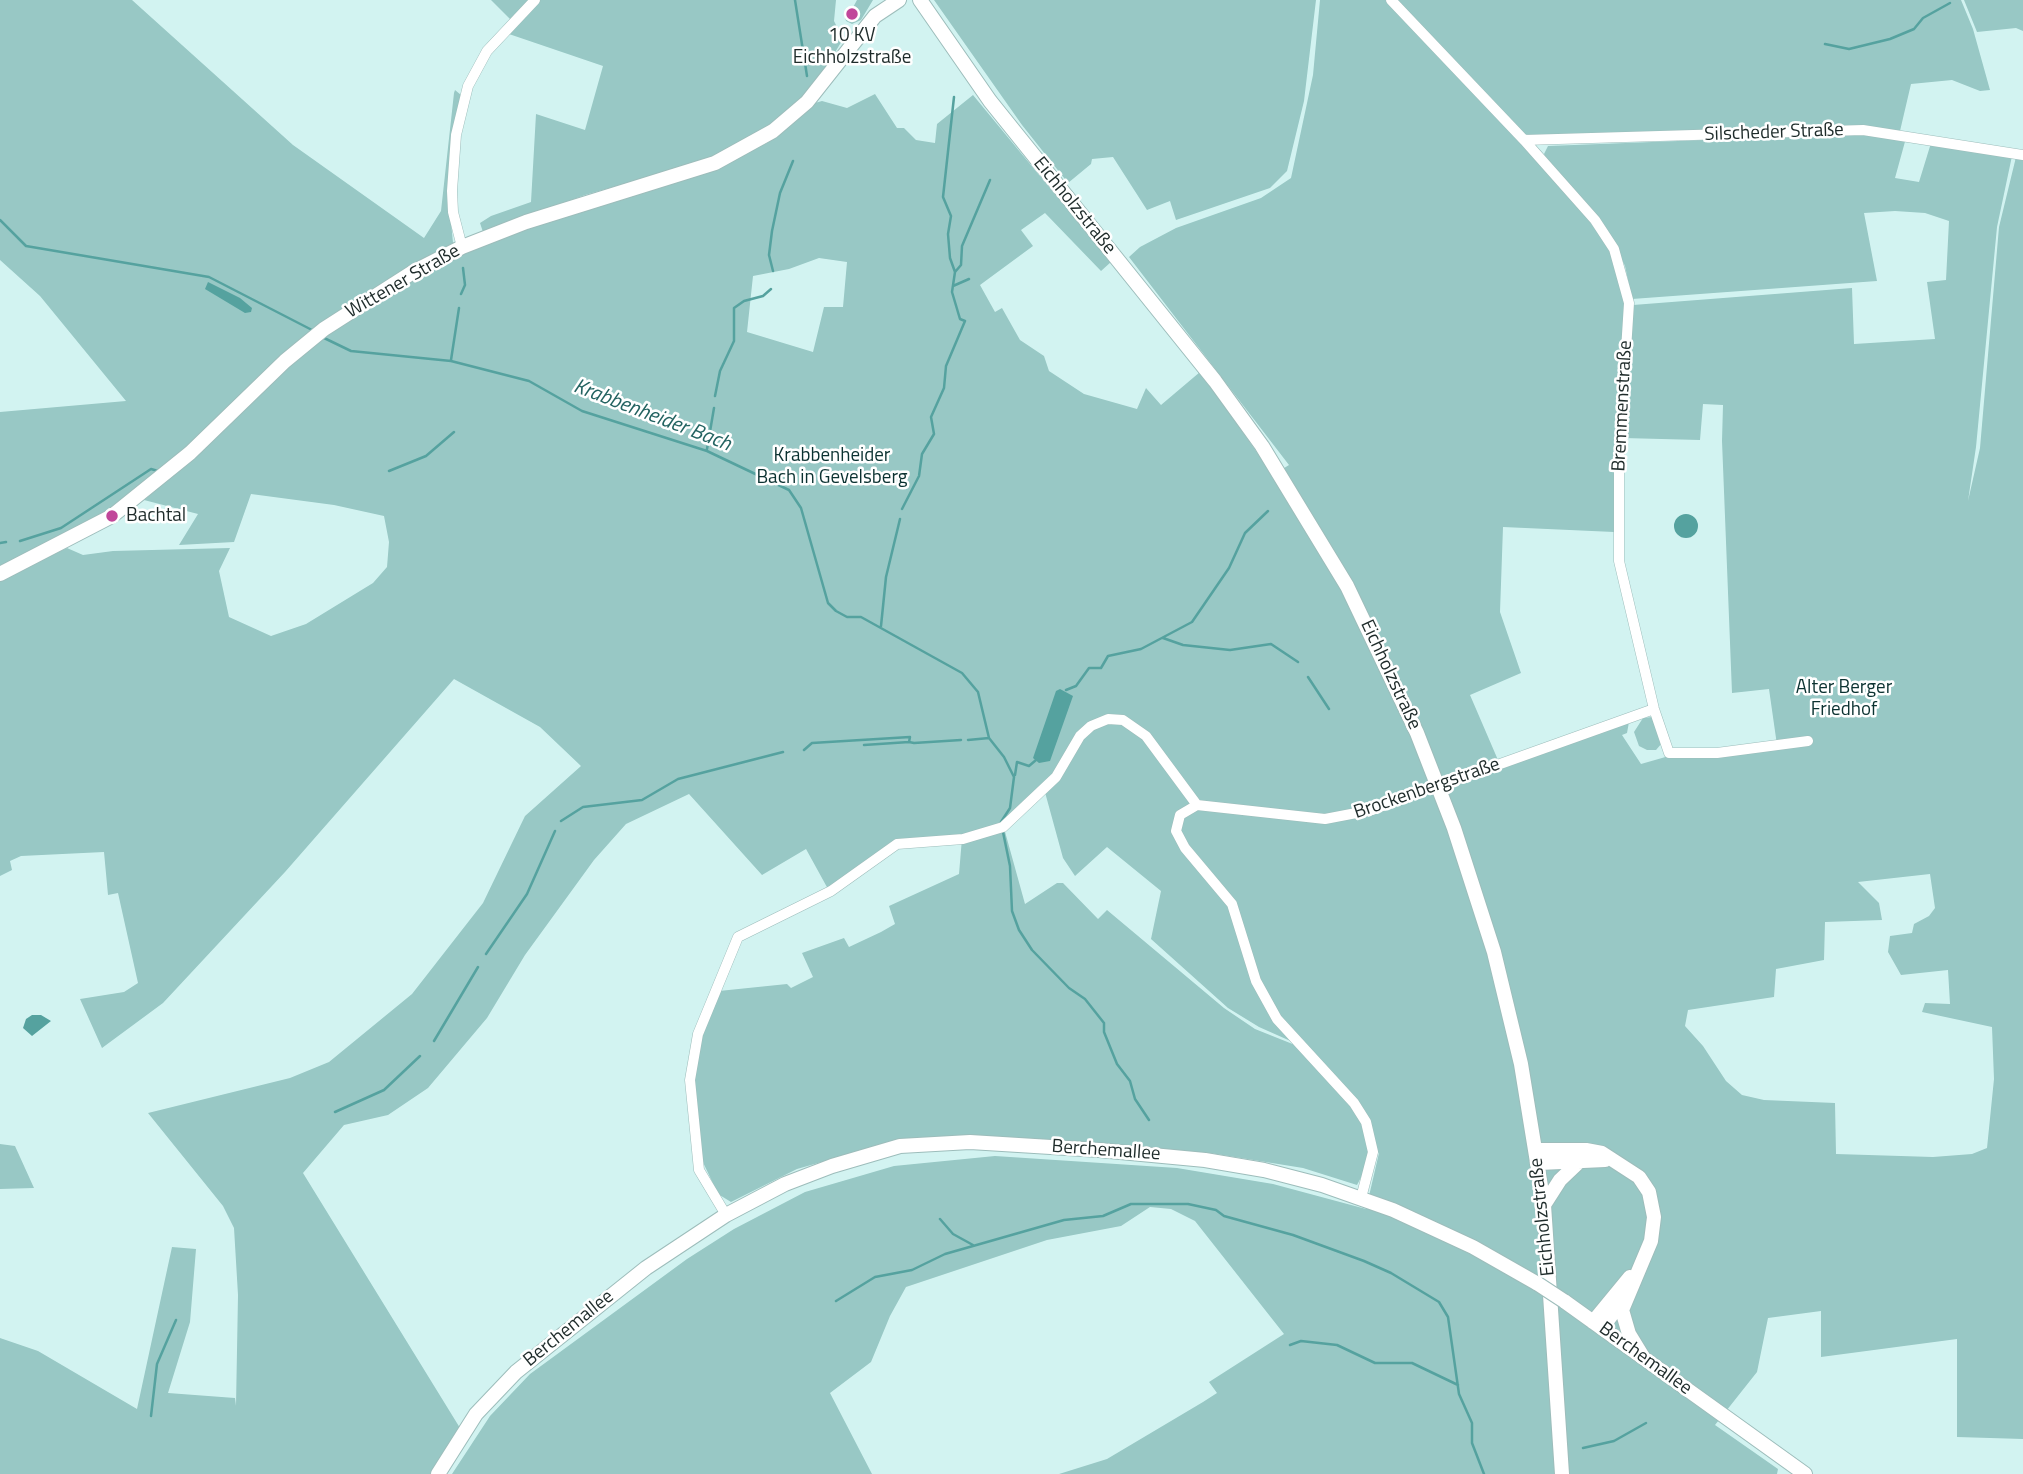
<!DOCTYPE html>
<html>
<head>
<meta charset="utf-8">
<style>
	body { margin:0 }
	canvas { display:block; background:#d2f3f1 }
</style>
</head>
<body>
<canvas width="2023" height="1474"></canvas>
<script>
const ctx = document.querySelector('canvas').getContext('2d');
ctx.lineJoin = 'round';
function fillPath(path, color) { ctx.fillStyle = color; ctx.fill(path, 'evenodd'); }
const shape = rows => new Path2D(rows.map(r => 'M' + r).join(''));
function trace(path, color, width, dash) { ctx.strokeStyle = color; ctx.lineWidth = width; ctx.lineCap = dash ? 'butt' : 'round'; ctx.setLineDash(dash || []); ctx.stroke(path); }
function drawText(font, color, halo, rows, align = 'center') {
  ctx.font = font + ' "Titillium Web",sans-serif'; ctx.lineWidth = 5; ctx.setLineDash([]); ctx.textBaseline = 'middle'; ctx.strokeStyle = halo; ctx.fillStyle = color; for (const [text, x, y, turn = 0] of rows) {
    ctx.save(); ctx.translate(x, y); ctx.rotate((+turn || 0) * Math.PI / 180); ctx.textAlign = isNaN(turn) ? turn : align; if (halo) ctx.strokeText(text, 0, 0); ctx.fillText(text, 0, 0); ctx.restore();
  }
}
const green = shape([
	[0,0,132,0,293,145,424,238,441,211,454,93,455,90,461,95,450,211,453,243,321,325,254,381,192,443,113,509,0,569,0,412,126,401,40,296,0,260],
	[491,0,532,0,511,20],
	[539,0,836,0,834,21,843,39,821,76,800,101,774,124,718,157,585,195,483,232,480,223,491,216,531,202,536,114,585,130,603,66,506,33],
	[857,0,873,0,861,20,852,24,846,21,844,13,850,13],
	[934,0,1316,0,1304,101,1287,171,1270,188,1176,220,1170,201,1147,210,1113,157,1092,159,1091,164,1068,183,1022,125],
	[1320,0,1387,0,1578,205,1612,253,1625,302,1614,532,1503,527,1500,612,1521,673,1470,695,1501,767,1629,722,1627,733,1622,735,1641,764,1669,756,1777,745,1769,689,1732,693,1722,441,1723,405,1703,404,1700,440,1623,438,1633,305,1852,288,1854,344,1935,339,1927,282,1946,280,1949,221,1925,213,1895,211,1864,213,1877,281,1632,299,1625,266,1614,243,1549,166,1544,154,1548,146,1860,134,1906,138,1895,178,1919,182,1931,143,2012,156,1997,227,1976,447,1968,501,1980,448,1999,227,2016,157,2023,159,2023,1439,1957,1437,1957,1339,1821,1357,1821,1311,1768,1318,1757,1372,1715,1425,1778,1469,1777,1474,1059,1474,1107,1459,1203,1402,1217,1393,1209,1382,1284,1334,1195,1221,1171,1209,1150,1207,1121,1226,1047,1240,906,1287,890,1316,871,1362,830,1393,872,1474,452,1474,490,1416,530,1374,687,1259,734,1229,805,1192,894,1166,995,1156,1177,1168,1273,1184,1366,1209,1379,1153,1369,1144,1366,1168,1357,1185,1303,1168,1210,1153,1098,1144,895,1141,797,1169,731,1202,718,1194,700,1156,693,1101,694,1056,719,991,787,984,791,988,813,977,802,953,844,938,849,947,881,932,895,924,889,906,959,874,962,838,897,842,828,889,806,849,762,875,689,794,626,824,594,860,525,955,487,1018,428,1088,388,1115,344,1125,303,1173,460,1428,430,1474,0,1474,0,1338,38,1351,137,1409,172,1247,196,1249,190,1322,168,1393,235,1398,236,1406,238,1295,234,1228,223,1206,148,1113,290,1078,329,1062,412,994,483,903,525,816,581,766,540,727,454,679,285,872,163,1003,102,1048,80,999,124,992,138,983,118,893,108,895,104,852,21,856,10,861,12,870,0,876,0,579,67,548,83,555,113,551,230,548,219,571,229,617,271,636,306,624,373,583,387,567,389,542,384,516,334,505,251,494,234,542,179,545,198,514,144,500,184,466,270,381,323,337,370,305,462,253,524,226,722,165,767,143,815,103,822,101,847,108,875,94,897,128,904,128,916,140,935,143,937,124,973,95,1111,262,1101,271,1045,213,1021,230,1033,246,980,285,995,312,1002,308,1020,340,1044,356,1049,371,1084,394,1137,409,1146,388,1161,405,1200,372,1273,475,1289,465,1129,257,1140,247,1176,228,1261,198,1291,178,1313,75],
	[819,258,847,262,843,307,824,307,813,352,747,332,753,276,789,269],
	[1043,785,1063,858,1075,876,1107,847,1161,891,1151,939,1228,1008,1259,1027,1295,1043,1295,1045,1255,1029,1224,1008,1107,910,1098,919,1063,883,1057,883,1025,904,1004,828,1000,832],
	[1930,874,1935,908,1929,916,1914,924,1912,933,1890,936,1888,952,1901,975,1948,970,1950,1004,1925,1003,1922,1012,1992,1027,1994,1079,1987,1148,1972,1154,1933,1157,1836,1154,1835,1103,1764,1100,1742,1095,1726,1081,1703,1046,1685,1026,1688,1010,1774,997,1776,969,1824,960,1825,922,1882,920,1879,903,1858,882],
	[1395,0,1961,0,1973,29,1990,90,1980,91,1952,80,1911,84,1900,131,1861,126,1531,136,1525,134],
	[1964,0,2023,0,2023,31,2016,28,1977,32],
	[1652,717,1662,743,1656,750,1647,750,1639,746,1634,732,1643,718],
	[0,1144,15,1146,34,1188,0,1189]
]);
const water = shape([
	[208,282,240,298,252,308,251,312,245,313,205,289],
	'1674 526a12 12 0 1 1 24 0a12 12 0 1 1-24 0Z',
	[1060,689,1073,696,1050,761,1039,763,1033,758,1056,691],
	[32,1015,41,1015,51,1021,32,1036,23,1028,26,1019]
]);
const stream = shape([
	[795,0,807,76],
	[1825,44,1849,49,1890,39,1914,29,1923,18,1950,3],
	[0,220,26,246,209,277,312,330],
	[773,271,769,255,772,231,780,193,793,161],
	[955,272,961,265,962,246,990,180],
	[953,286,969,279],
	[461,294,465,285,463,268],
	[322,337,351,351,451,361,529,381,582,411,707,451,789,490,801,508,828,603,836,611,847,617,861,617,962,673,978,692,989,738,1004,757,1014,777,1010,808,1001,822],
	[451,360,459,308],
	[715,396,720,371,734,341,734,308,744,301,763,296,771,289],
	[707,449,714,408],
	[389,471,426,456,454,432],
	[902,509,919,476,922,454,934,434,931,417,944,388,946,366,965,321,960,319,952,292,955,272,950,258,948,234,951,216,943,197,954,97],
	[20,541,61,528,151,469,158,471],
	[0,543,6,542],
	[881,626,886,577,900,519],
	[1163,638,1183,645,1230,650,1271,644,1298,662],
	[1308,677,1329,709],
	[1066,690,1076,686,1089,668,1101,668,1108,656,1141,649,1192,622,1229,568,1245,533,1268,511],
	[968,740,989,738],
	[864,745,909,742],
	[804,750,812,743,910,737,909,742,914,743,961,740],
	[1015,775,1017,762,1029,766,1036,760],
	[561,821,583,807,642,800,678,779,783,752],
	[1003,832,1010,866,1012,911,1019,930,1032,950,1069,988,1085,999,1104,1023,1104,1032,1117,1064,1130,1081,1135,1099,1149,1120],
	[486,954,527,894,555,831],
	[434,1041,478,967],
	[335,1112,384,1090,420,1056],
	[940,1219,953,1234,973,1245],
	[836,1301,875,1277,912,1270,945,1254,1064,1220,1103,1216,1131,1204,1188,1204,1216,1210,1224,1216,1293,1235,1364,1261,1391,1273,1439,1302,1448,1317,1459,1394,1472,1423,1472,1443,1484,1474],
	[1290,1345,1301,1341,1337,1345,1375,1363,1412,1363,1458,1385],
	[151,1416,157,1364,176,1320],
	[1583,1448,1614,1441,1646,1423]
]);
const street = shape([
	[1391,0,1524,140,1595,220,1614,249,1629,303,1619,460,1619,561,1654,709,1669,753,1717,753,1808,741],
	[1524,140,1863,130,2023,155],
	[462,247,453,212,452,191,456,135,468,86,487,51,535,0],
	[1461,778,1654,709],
	[1361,1198,1373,1152,1366,1122,1354,1103,1277,1019,1256,981,1232,904,1185,848,1176,831,1180,815,1197,805,1325,819,1372,810,1423,790],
	[726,1215,699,1170,690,1080,698,1034,738,937,831,891,897,844,963,839,1003,827,1056,777,1080,736,1091,726,1108,719,1123,720,1146,736,1197,805]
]);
const secondary = shape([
	[920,0,990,101,1215,381,1262,446,1347,586,1417,733,1454,828,1494,952,1521,1064,1544,1205,1562,1474],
	[0,574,112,516,190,453,285,361,324,329,413,272,462,247,526,222,715,163,773,131,807,102,875,16,899,0],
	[1536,1150,1586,1150,1602,1153,1639,1177,1649,1192,1654,1217,1651,1241,1622,1310,1629,1334,1643,1357],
	[1539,1163,1605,1160],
	[1544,1205,1560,1180,1580,1161],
	[1564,1301,1805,1474],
	[1593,1322,1630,1277],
	[1602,1328,1624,1298],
	[438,1474,476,1414,516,1372,646,1268,726,1215,785,1184,832,1166,900,1146,970,1142,1099,1150,1205,1160,1264,1170,1322,1185,1393,1210,1473,1247,1538,1284]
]);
const streetBridge = shape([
	[1423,790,1461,778]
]);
const secondaryBridge = shape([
	[1538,1284,1564,1301]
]);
const markers = [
	[852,14,7,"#c1479a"],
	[112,516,7,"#c1479a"]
];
const poiNames = [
	["10 KV",852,36],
	["Eichholzstraße",852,58],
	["Bachtal",126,516,"left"]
];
const streetNames = [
	["Silscheder Straße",1774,133,-2],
	["Eichholzstraße",1074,206,51],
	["Wittener Straße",403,282,-30],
	["Bremmenstraße",1623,406,-87],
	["Eichholzstraße",1390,675,65],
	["Brockenbergstraße",1427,789,-19],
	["Berchemallee",1106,1151,4],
	["Eichholzstraße",1543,1217,-96],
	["Berchemallee",569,1329,-39],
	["Berchemallee",1645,1359,36]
];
const parkNames = [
	["Krabbenheider",832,456],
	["Bach in Gevelsberg",832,478],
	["Alter Berger",1844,688],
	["Friedhof",1844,710]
];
const waterNames = [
	["Krabbenheider Bach",652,416,21]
];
fillPath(green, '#98c8c5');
fillPath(water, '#55a29f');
trace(stream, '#55a29f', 2.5);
trace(street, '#9dbdbb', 11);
trace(secondary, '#9dbdbb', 16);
trace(street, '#fff', 10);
trace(secondary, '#fff', 14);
trace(streetBridge, '#9dbdbb', 11, []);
trace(secondaryBridge, '#9dbdbb', 16, []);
trace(streetBridge, '#fff', 10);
trace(secondaryBridge, '#fff', 14);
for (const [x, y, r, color] of markers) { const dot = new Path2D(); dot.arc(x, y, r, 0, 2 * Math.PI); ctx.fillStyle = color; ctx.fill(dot); trace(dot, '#fff', 2.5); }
drawText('19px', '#1e2b2a', '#fff', poiNames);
drawText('19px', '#1e2b2a', '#fff', streetNames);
drawText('19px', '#0b3231', '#fff', parkNames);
drawText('italic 21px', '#236361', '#fff', waterNames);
</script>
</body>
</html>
